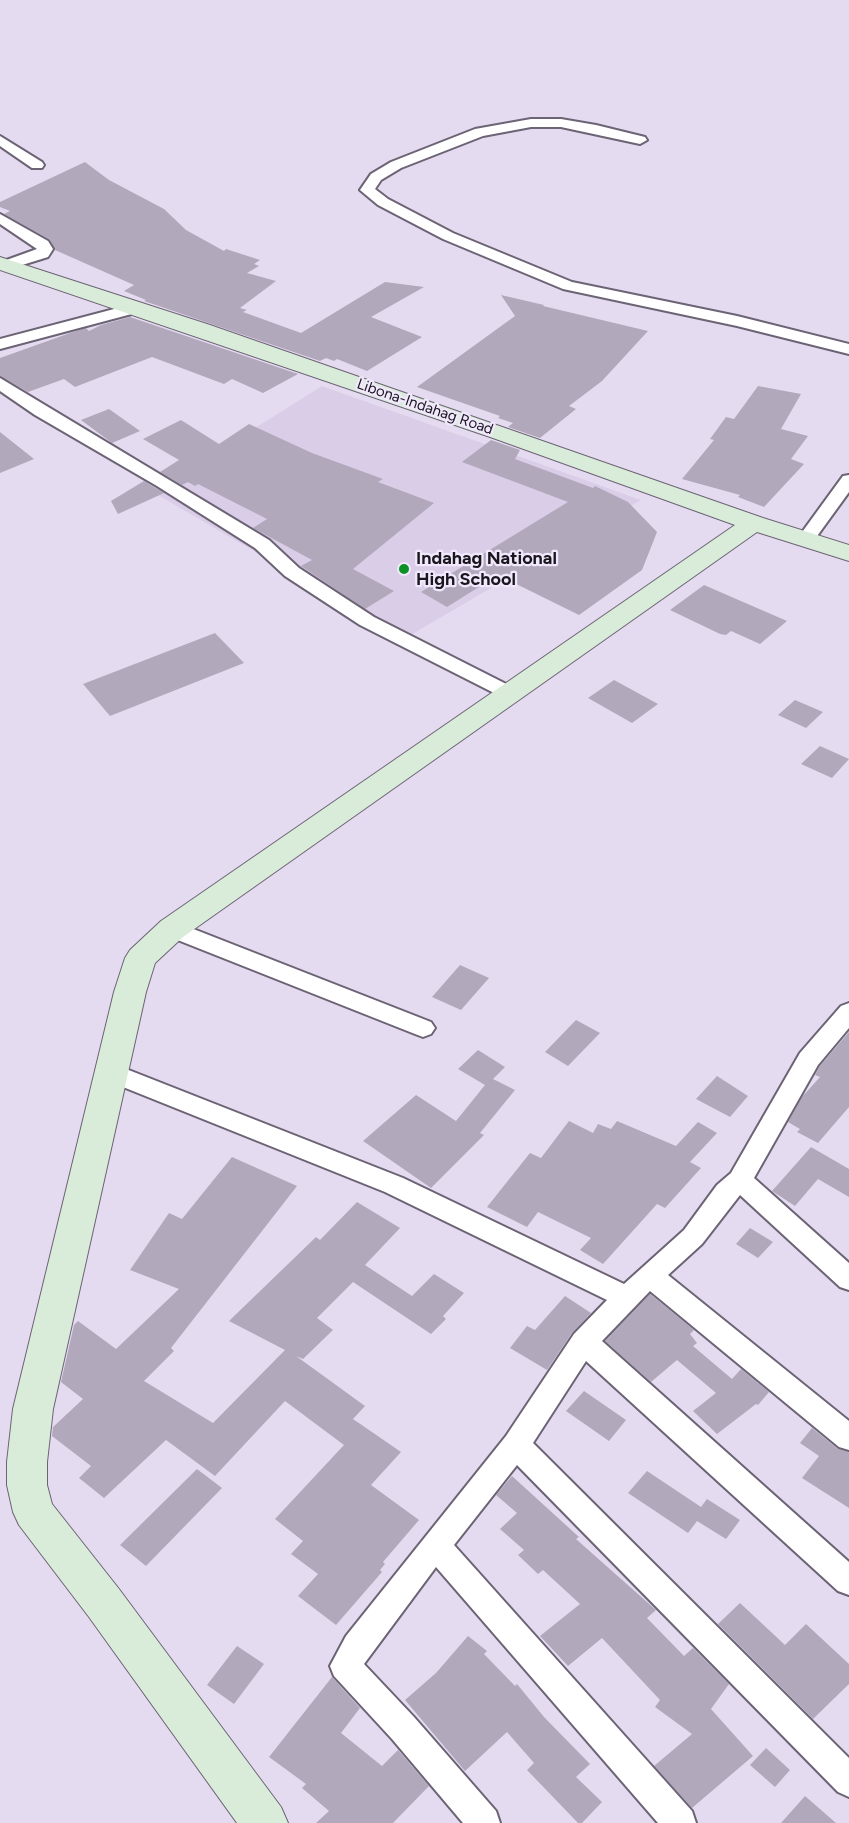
<!DOCTYPE html>
<html>
<head>
<meta charset="utf-8">
<style>
	body { margin:0 }
	canvas { display:block; background:#e5dbf0 }
</style>
</head>
<body>
<canvas width="849" height="1823"></canvas>
<script>
const ctx = document.querySelector('canvas').getContext('2d');
ctx.lineJoin = 'round';
function fillPath(path, color) { ctx.fillStyle = color; ctx.fill(path, 'evenodd'); }
const shape = rows => new Path2D(rows.map(r => 'M' + r).join(''));
function trace(path, color, width, dash) { ctx.strokeStyle = color; ctx.lineWidth = width; ctx.lineCap = dash ? 'butt' : 'round'; ctx.setLineDash(dash || []); ctx.stroke(path); }
function drawText(font, color, halo, rows, align = 'center') {
  ctx.font = font + ' Figtree,sans-serif'; ctx.lineWidth = 4.5; ctx.setLineDash([]); ctx.textBaseline = 'middle'; ctx.strokeStyle = halo; ctx.fillStyle = color; for (const [text, x, y, turn = 0] of rows) {
    ctx.save(); ctx.translate(x, y); ctx.rotate((+turn || 0) * Math.PI / 180); ctx.textAlign = isNaN(turn) ? turn : align; if (halo) ctx.strokeText(text, 0, 0); ctx.fillText(text, 0, 0); ctx.restore();
  }
}
const built = shape([
	[322,386,641,500,404,639,153,492]
]);
const building = shape([
	[85,162,109,180,164,209,186,230,224,251,226,249,260,260,254,264,259,266,247,273,276,281,240,308,247,310,243,312,301,333,385,282,424,287,371,317,422,337,367,371,337,359,334,361,326,358,320,361,144,301,146,300,124,291,134,285,55,250,49,239,4,214,10,211,0,207,0,202],
	[501,295,544,305,543,306,648,331,602,381,569,406,576,409,540,438,508,427,513,423,498,418,500,416,417,387,515,316],
	[130,317,298,374,263,393,232,379,224,384,152,357,75,387,64,379,28,392,0,376,0,358,70,333,86,328,89,331,101,325],
	[758,386,801,394,781,429,808,436,791,459,804,464,764,507,738,497,740,495,682,479,714,440,710,439,726,417,734,419],
	[109,409,140,431,112,443,81,420],
	[181,420,219,444,249,424,312,453,383,479,378,482,434,503,353,569,394,591,365,609,301,566,312,560,253,528,267,519,198,484,195,486,188,482,182,485,160,472,179,460,143,439],
	[0,432,34,459,0,473],
	[491,440,520,450,515,459,593,488,595,486,628,502,657,532,642,570,579,615,498,575,447,607,421,592,568,502,462,462],
	[144,481,164,493,118,514,111,501],
	[704,585,787,621,760,644,731,631,726,635,720,634,670,610],
	[215,633,244,663,110,716,83,684],
	[614,680,658,704,632,723,588,698],
	[795,700,823,712,806,728,778,715],
	[820,746,849,759,832,778,801,764],
	[460,965,489,978,461,1010,432,997],
	[576,1020,600,1033,568,1066,545,1052],
	[849,1032,849,1107,818,1143,797,1132,800,1129,788,1122,802,1097,820,1077,815,1075,820,1066],
	[478,1050,505,1067,493,1079,515,1090,480,1133,484,1135,431,1188,363,1141,416,1095,456,1121,485,1085,458,1069],
	[717,1076,748,1096,730,1117,696,1099],
	[569,1121,593,1133,598,1124,611,1129,617,1121,676,1146,698,1122,717,1133,690,1162,701,1168,665,1208,657,1204,603,1264,580,1250,591,1238,538,1212,527,1227,487,1207,530,1153,541,1158],
	[811,1147,849,1169,849,1197,818,1179,795,1206,772,1191],
	[232,1157,297,1186,171,1348,174,1351,144,1381,213,1423,285,1350,229,1321,316,1237,320,1240,357,1202,400,1228,365,1265,412,1296,434,1274,464,1293,443,1316,446,1319,431,1334,353,1282,317,1318,333,1330,303,1359,296,1356,365,1406,353,1419,401,1452,371,1485,419,1520,383,1562,385,1564,380,1570,382,1572,336,1625,298,1596,318,1574,291,1554,303,1541,275,1519,344,1445,285,1401,215,1476,166,1440,104,1498,79,1478,91,1466,52,1436,53,1427,83,1399,61,1382,74,1325,78,1321,116,1349,179,1289,130,1270,169,1213,182,1219],
	[750,1228,773,1242,758,1258,736,1244],
	[650,1294,694,1330,690,1334,697,1343,693,1346,732,1379,741,1369,769,1392,758,1405,756,1404,717,1434,693,1411,716,1393,677,1360,651,1382,605,1341],
	[565,1296,591,1313,572,1333,547,1370,510,1348,527,1326,535,1330],
	[584,1391,626,1420,609,1441,566,1411],
	[812,1428,838,1449,849,1452,849,1508,802,1478,819,1456,800,1443],
	[197,1469,222,1488,146,1566,120,1545],
	[647,1471,701,1507,707,1499,740,1520,726,1539,697,1521,688,1533,628,1493],
	[512,1476,579,1537,576,1539,656,1610,647,1618,684,1656,693,1648,729,1684,711,1709,753,1756,692,1808,654,1766,692,1734,655,1707,660,1700,602,1638,568,1666,540,1636,580,1604,543,1570,538,1574,518,1555,524,1550,500,1529,517,1513,496,1495],
	[740,1603,785,1645,806,1624,849,1664,849,1684,813,1719,718,1624],
	[468,1636,487,1651,484,1654,515,1686,517,1684,544,1717,590,1764,576,1777,602,1802,582,1823,578,1823,527,1770,534,1763,507,1732,465,1771,405,1700,436,1673],
	[237,1646,264,1664,234,1704,207,1685],
	[332,1677,360,1708,341,1733,382,1766,398,1750,429,1786,393,1823,316,1823,329,1811,302,1788,306,1784,269,1757],
	[766,1748,790,1770,775,1787,750,1765],
	[805,1796,836,1823,781,1823]
]);
const street = shape([
	[531,119,561,119,596,125,645,137,647,140,640,144,561,127,531,127,483,136,401,168,381,180,375,189,388,199,453,233,572,282,737,316,849,344,849,354,737,326,563,289,443,239,378,205,360,190,371,174,391,162,475,129,531,119],
	[0,136,42,162,44,165,42,168,32,168,0,146,0,136],
	[0,214,48,241,53,249,48,257,6,270,1,268,1,262,37,249,0,224,0,214],
	[137,303,145,308,143,311,0,349,0,339,137,303],
	[0,378,269,540,299,568,374,617,516,689,519,693,516,697,509,699,502,697,360,625,285,576,255,548,157,486,35,415,0,391,0,378],
	[849,475,849,492,812,543,800,543,797,539,800,535,843,476,849,475],
	[173,921,431,1022,435,1028,431,1034,423,1037,415,1034,165,935,162,929,165,923,173,921],
	[849,1003,849,1028,818,1065,754,1178,849,1263,849,1290,840,1287,740,1195,702,1244,668,1275,849,1421,849,1450,839,1447,650,1291,602,1341,849,1562,849,1595,838,1591,586,1361,533,1443,849,1758,849,1797,838,1792,517,1465,454,1545,692,1811,696,1823,658,1823,436,1567,364,1664,414,1717,496,1811,500,1823,463,1823,392,1739,334,1676,330,1666,346,1636,506,1436,574,1334,607,1300,385,1192,103,1079,100,1073,103,1067,112,1064,121,1067,403,1178,624,1284,684,1230,717,1185,731,1173,800,1053,841,1006,849,1003]
]);
const secondary = shape([
	[0,257,210,325,763,518,849,545,849,561,757,532,183,937,155,963,146,992,53,1409,47,1462,47,1485,52,1504,119,1589,281,1807,288,1823,237,1823,89,1617,19,1525,13,1512,7,1485,7,1462,13,1409,114,992,125,958,130,950,161,921,735,525,493,438,0,270,0,257]
]);
const markers = [
	[404,569,6,"#0b9225"]
];
const farStreetnames = [
	["Libona-Indahag Road",425,407,19]
];
const poiNames = [
	["Indahag National",416,559],
	["High School",416,580]
];
fillPath(built, '#dacde8');
fillPath(building, '#b2a8bc');
trace(street, '#6c6375', 4);
trace(secondary, '#6c6375', 2);
fillPath(street, '#fff');
fillPath(secondary, '#d9ecd9');
for (const [x, y, r, color] of markers) { const dot = new Path2D(); dot.arc(x, y, r, 0, 2 * Math.PI); ctx.fillStyle = color; ctx.fill(dot); trace(dot, '#f2e8fd', 2); }
drawText('15px', '#19161d', '#f2e8fd', farStreetnames);
drawText('bold 18px', '#19161d', '#f2e8fd', poiNames, 'left');
</script>
</body>
</html>
